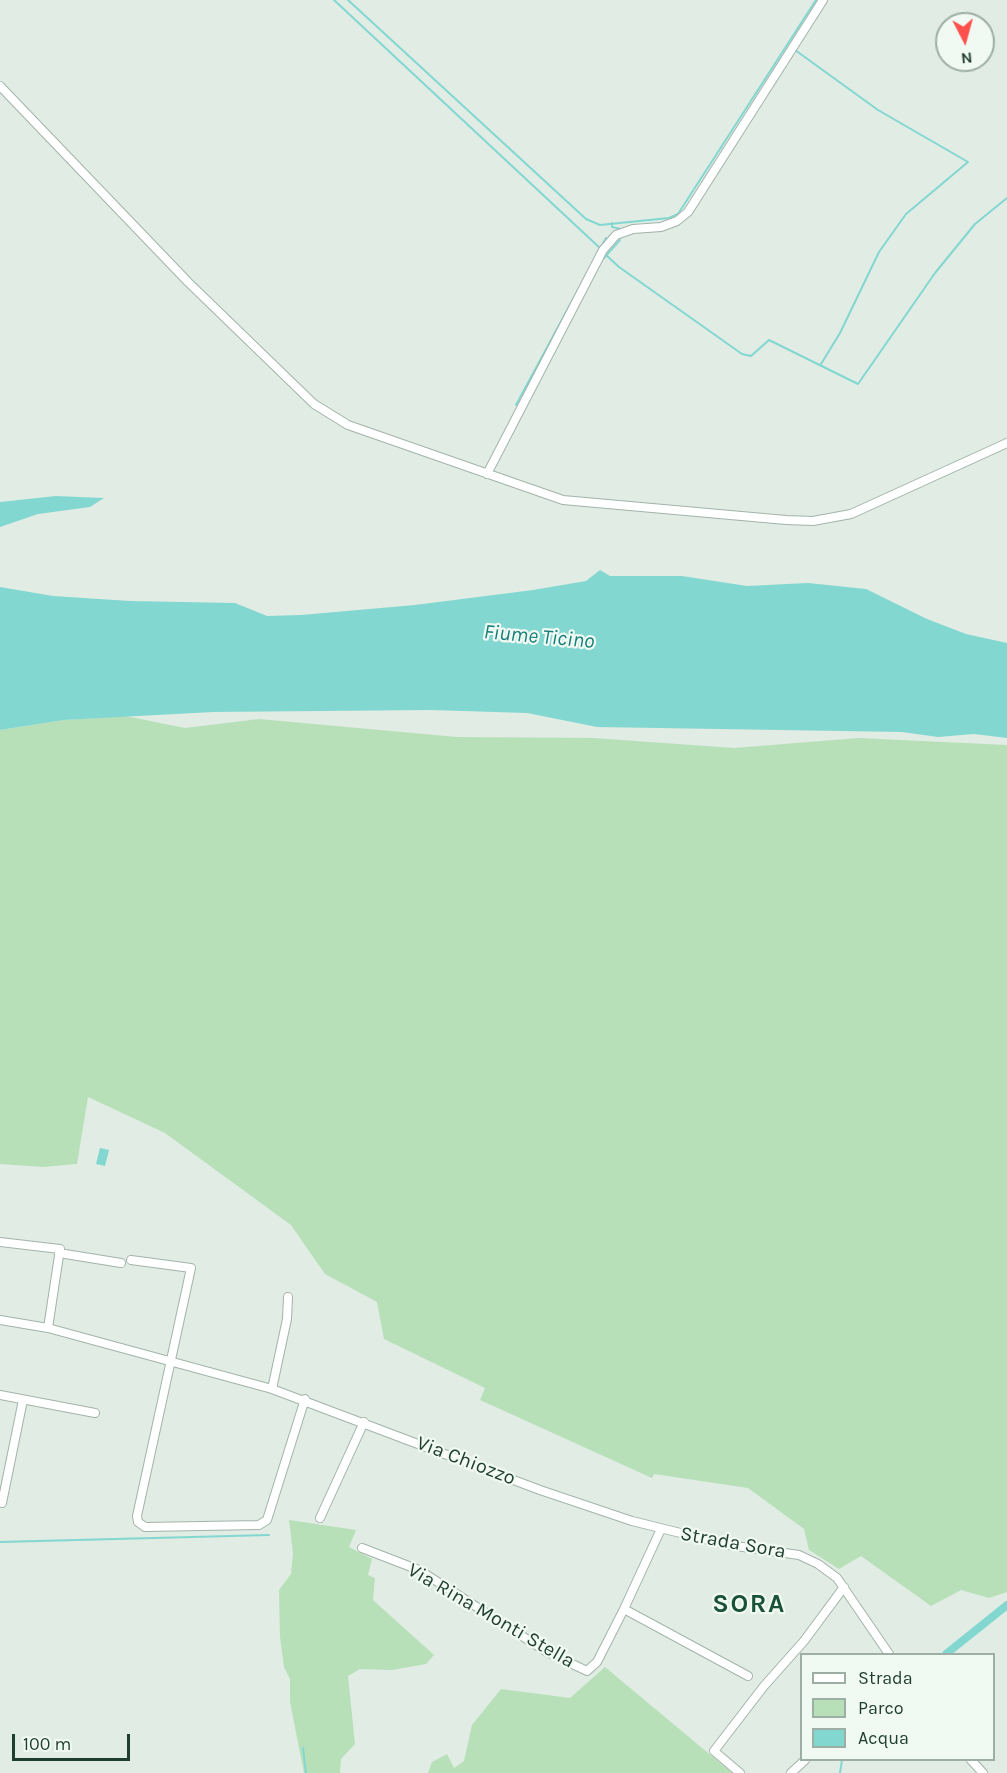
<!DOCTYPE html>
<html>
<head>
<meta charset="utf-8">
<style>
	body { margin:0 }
	#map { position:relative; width:1007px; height:1773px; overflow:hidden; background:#e0ece4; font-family:Karla,sans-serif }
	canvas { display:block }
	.legend { position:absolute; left:800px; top:1653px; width:195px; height:108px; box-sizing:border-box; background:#f1f9f3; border:2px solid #9daea5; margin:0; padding:8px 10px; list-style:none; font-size:18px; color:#1f3e2f }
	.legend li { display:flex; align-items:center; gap:12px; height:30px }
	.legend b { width:30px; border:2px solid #9daea5 }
	.north { position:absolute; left:935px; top:12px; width:60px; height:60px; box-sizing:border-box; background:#f1f9f3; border:2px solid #9daea5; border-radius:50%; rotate:174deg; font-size:16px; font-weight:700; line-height:24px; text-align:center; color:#1f3e2f }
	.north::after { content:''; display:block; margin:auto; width:21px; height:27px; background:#fe514d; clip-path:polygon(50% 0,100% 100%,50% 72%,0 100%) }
	.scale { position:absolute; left:12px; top:1734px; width:118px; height:27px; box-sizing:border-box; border:3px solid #1f3e2f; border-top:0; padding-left:8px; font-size:18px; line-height:21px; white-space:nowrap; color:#1f3e2f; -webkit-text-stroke:4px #f1f9f3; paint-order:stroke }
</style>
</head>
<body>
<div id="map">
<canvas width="1007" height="1773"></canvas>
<ul class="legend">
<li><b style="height:8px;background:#fff"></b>Strada</li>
<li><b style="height:16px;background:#b7e0b9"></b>Parco</li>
<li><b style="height:16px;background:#83d7d1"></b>Acqua</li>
</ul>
<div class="north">N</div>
<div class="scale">100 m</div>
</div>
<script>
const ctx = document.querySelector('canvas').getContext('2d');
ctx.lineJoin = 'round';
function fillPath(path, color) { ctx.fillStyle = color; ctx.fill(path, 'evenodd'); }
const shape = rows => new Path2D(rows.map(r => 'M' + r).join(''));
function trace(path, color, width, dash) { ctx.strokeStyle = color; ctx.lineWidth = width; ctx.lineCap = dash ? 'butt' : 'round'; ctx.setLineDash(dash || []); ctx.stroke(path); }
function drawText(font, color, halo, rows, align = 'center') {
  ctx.font = font + ' Karla,sans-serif'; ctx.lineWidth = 4.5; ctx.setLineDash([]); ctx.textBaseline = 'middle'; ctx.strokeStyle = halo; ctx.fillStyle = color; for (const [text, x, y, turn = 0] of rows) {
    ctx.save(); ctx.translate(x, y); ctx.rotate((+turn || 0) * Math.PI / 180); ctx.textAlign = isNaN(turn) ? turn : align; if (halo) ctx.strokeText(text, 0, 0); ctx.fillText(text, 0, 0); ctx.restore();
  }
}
const green = shape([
	[126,716,185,728,259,719,457,737,593,738,734,748,859,738,1007,745,1007,1592,989,1598,961,1590,931,1606,861,1556,839,1569,809,1550,804,1529,748,1488,654,1474,652,1478,480,1400,485,1388,384,1339,377,1302,325,1274,291,1225,165,1133,88,1097,77,1164,43,1167,0,1164,0,730,64,720],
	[289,1520,356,1530,349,1547,372,1559,368,1575,375,1578,373,1600,434,1655,426,1664,392,1670,360,1669,348,1676,355,1744,341,1759,340,1773,304,1773,290,1702,290,1679,284,1667,280,1637,279,1590,291,1574,293,1553],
	[605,1667,732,1773,428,1773,432,1762,447,1754,454,1768,464,1761,472,1725,501,1689,570,1698]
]);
const water = shape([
	[56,496,104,498,90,507,38,514,0,527,0,502],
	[600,570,610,576,682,576,747,586,808,583,866,589,927,619,966,634,1007,643,1007,738,974,734,938,737,902,732,597,727,527,713,430,710,213,712,64,720,0,730,0,587,53,596,130,601,235,603,267,616,301,615,415,605,533,590,586,581],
	[100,1148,109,1150,105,1166,96,1164]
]);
const stream = shape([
	[334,0,601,249],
	[348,0,586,219,600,225,669,218,678,214,816,0],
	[795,50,878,110,968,162,906,214,879,252,840,333,821,364],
	[612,223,612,227,621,229],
	[605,254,619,267,742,354,751,356,769,340,858,384,935,273,975,224,1007,198],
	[603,259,620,240],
	[516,405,606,238],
	[0,1542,269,1535],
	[303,1748,306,1773],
	[840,1773,842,1760]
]);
const canal = shape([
	[946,1654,1007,1605]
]);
const minor = shape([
	[0,86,188,282,314,404,348,425,563,500,786,520,813,521,851,514,1007,443],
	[487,474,603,250,616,235,633,229,661,227,677,221,688,212,823,0],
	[0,1242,60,1249,48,1328],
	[59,1253,121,1263],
	[131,1260,191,1268,137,1516,138,1522,145,1527,259,1525,267,1520,305,1399],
	[0,1320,48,1328,272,1389,540,1490,632,1521,729,1545,799,1555,818,1564,837,1578,889,1654],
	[272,1389,287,1319,288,1297],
	[0,1395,95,1413],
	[2,1503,23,1400],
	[320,1518,364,1422],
	[661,1529,624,1609,748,1676],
	[362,1548,419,1570,547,1652,587,1671,597,1662,624,1609],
	[971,1760,983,1773],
	[740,1773,714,1751,764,1686,804,1641,844,1587],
	[791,1773,805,1760]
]);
const streetNames = [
	["Via Chiozzo",466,1461,21],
	["Strada Sora",733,1543,10],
	["Via Rina Monti Stella",491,1616,30]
];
const waterNames = [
	["Fiume Ticino",539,637,5]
];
const districtNames = [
	["SORA",749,1605]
];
fillPath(green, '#b7e0b9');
fillPath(water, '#83d7d1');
trace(stream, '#83d7d1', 2);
trace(canal, '#83d7d1', 8);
trace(minor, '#a2b4aa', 10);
trace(minor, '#fff', 8);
drawText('20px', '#1f3e2f', '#f1f9f3', streetNames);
drawText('italic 21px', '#147f7a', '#f1f9f3', waterNames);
ctx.letterSpacing = '1.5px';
drawText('bold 26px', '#195238', '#f1f9f3', districtNames);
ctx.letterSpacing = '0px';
</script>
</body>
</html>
